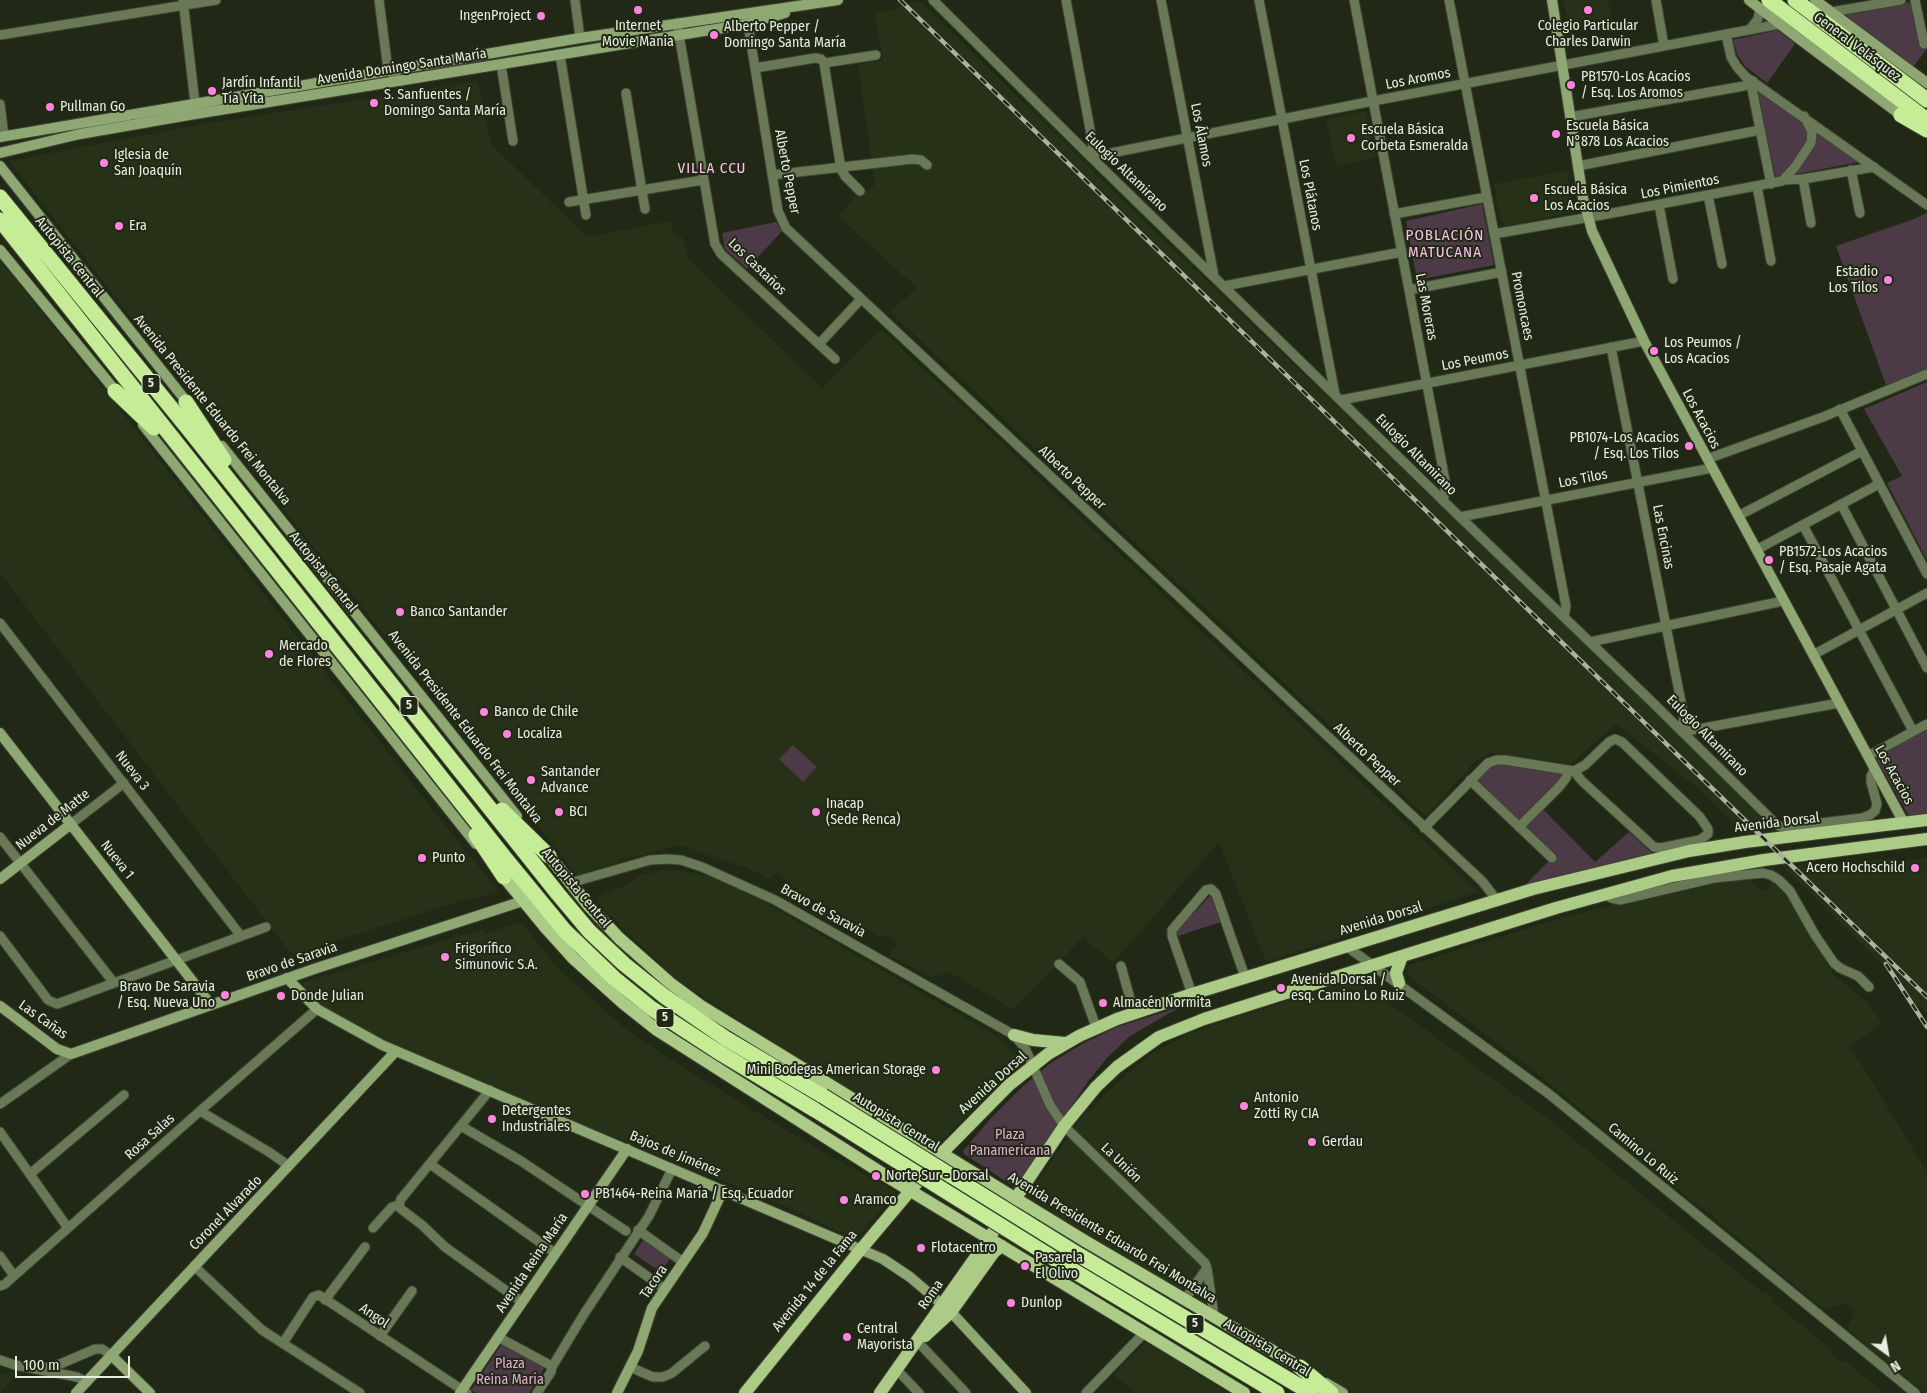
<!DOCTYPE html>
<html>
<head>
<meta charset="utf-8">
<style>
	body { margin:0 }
	#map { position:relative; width:1927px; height:1393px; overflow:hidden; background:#212916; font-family:"Fira Sans Condensed",sans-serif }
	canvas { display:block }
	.north { position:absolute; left:1862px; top:1328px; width:50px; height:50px; -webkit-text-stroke:4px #212916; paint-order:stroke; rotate:148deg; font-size:14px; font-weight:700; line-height:20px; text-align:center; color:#e8eee1 }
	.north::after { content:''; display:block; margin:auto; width:18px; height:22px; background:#e8eee1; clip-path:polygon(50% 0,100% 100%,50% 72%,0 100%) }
	.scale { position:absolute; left:15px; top:1356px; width:115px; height:22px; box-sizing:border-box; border:2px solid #e8eee1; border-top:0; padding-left:6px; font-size:15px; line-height:18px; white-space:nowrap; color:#e8eee1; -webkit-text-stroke:4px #212916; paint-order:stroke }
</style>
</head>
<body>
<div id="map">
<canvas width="1927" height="1393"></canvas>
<div class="north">N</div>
<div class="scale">100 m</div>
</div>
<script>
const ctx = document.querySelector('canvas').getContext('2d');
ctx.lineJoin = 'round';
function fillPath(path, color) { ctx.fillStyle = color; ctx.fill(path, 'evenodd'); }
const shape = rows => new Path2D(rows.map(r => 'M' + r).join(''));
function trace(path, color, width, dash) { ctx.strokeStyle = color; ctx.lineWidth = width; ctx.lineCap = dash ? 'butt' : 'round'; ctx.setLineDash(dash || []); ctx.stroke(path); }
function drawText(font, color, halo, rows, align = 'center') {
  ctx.font = font + ' "Fira Sans Condensed",sans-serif'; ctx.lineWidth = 4; ctx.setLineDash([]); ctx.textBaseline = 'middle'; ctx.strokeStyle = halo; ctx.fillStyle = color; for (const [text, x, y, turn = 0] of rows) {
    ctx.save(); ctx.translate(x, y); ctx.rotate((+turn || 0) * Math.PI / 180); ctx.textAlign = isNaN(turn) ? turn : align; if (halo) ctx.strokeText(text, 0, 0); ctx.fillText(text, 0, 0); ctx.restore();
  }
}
const built = shape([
	[1563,0,1608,0,1612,21,1569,30],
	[921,2,1142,219,1647,704,1774,831,1743,833,1699,789,1616,724,1571,764,1491,753,1475,761,1426,816,890,312,917,288,838,216,855,197,875,185,858,65,883,59,874,12,893,10,904,4],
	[478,81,491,144,587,237,670,221,674,235,682,237,689,260,822,388,881,329,1478,892,1266,962,1219,842,1113,963,1083,937,1013,1009,948,972,933,978,889,955,898,945,886,934,882,938,823,904,799,892,777,872,769,879,747,868,679,845,626,859,578,876,187,389,9,161,203,124],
	[1366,111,1376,158,1336,166,1326,119],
	[1567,171,1573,212,1505,226,1501,222,1494,184],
	[0,260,136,430,440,819,499,891,477,899,466,899,292,955,0,573],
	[1894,858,1895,861,1927,858,1927,1013,1921,1007,1906,998,1884,966,1784,868,1807,864,1822,865],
	[661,871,683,871,704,875,724,882,762,901,998,1037,1009,1047,1020,1060,940,1143,830,1078,681,983,623,929,598,903,597,897,630,883,640,875],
	[1748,878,1759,889,1765,891,1772,880,1788,897,1834,975,1867,1002,1882,1023,1850,1046,1927,1172,1927,1393,1925,1393,1847,1329,1855,1311,1845,1304,1823,1309,1715,1219,1711,1213,1693,1202,1533,1070,1406,974,1409,965,1561,918,1686,886],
	[521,922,558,968,628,1031,679,1065,816,1148,897,1192,855,1239,785,1206,403,1052,314,1001,301,983,483,929,484,934],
	[1353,981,1378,995,1560,1128,1764,1294,1766,1292,1774,1299,1772,1301,1832,1350,1833,1356,1839,1361,1845,1361,1884,1393,1353,1393,1026,1197,1083,1116,1128,1073,1154,1052,1193,1032,1239,1016],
	[1146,1342,1228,1393,1135,1393,1113,1374],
	[0,1373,17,1373,0,1393]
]);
const green = shape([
	[1911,2,1920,46,1926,50,1913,67,1844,15],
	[1778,30,1795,44,1767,83,1745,66,1738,56,1733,40],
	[1756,90,1859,162,1776,178],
	[1482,204,1494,265,1417,280,1406,221],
	[1927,213,1927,369,1886,385,1836,246,1914,219],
	[776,222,782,231,747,269,725,249,722,233],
	[1927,382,1927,560,1887,483,1902,476,1864,409],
	[1927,727,1927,814,1909,816,1875,756],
	[793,745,817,767,803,782,779,759],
	[1503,763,1561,774,1561,778,1538,804,1595,862,1629,832,1653,854,1526,884,1555,855,1475,779,1488,767],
	[1210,896,1212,897,1221,922,1178,936,1177,930],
	[1180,1007,1130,1036,1107,1058,1089,1080,1017,1187,1013,1186,964,1154,963,1151,991,1118,1022,1087,1052,1062,1084,1043,1117,1027],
	[644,1239,671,1257,661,1272,634,1254],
	[503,1342,545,1367,529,1393,476,1393,471,1390]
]);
const street = shape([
	[183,0,195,103],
	[379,0,388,70,401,81],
	[575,0,580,38],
	[933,0,1091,157,1460,517,1649,699,1776,824,1781,827,1788,827,1862,818,1870,815,1875,811,1877,804,1871,782,1871,776,1875,769],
	[1066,0,1093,145,1091,157],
	[1161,0,1214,276],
	[1259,0,1335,394],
	[1354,0,1445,480,1445,492,1443,501],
	[1449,0,1566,606,1564,617],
	[1656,0,1664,46],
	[1915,0,1924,44],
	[1831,12,1901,0],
	[747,18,778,211,786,228,1482,881,1496,899],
	[677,23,715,244,721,254,835,359],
	[1750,29,1758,19,1760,8],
	[1726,34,1731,57,1737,67,1746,77,1927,205],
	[0,35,216,0],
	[560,55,586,215],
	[824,63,841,169,845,176,860,191],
	[501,64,513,141],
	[755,68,815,58,821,59,824,63,876,55],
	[1753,81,1752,89,1771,184],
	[626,93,645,209],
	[0,104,4,136],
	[1570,117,1744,86,1753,81],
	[1091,157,1373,101,1780,24],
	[1578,166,1760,130],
	[1851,170,1860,213],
	[772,175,913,159,921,160,927,165],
	[1803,179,1811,223],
	[1783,180,1803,179,1874,167],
	[1757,186,1771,261],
	[1708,195,1722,264],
	[569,202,703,180],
	[1659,205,1673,279],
	[1394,214,1487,197],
	[1494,234,1602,215,1782,181,1795,167,1811,143,1812,132,1804,116],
	[1224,286,1402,252],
	[1409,290,1502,272],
	[819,344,861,299],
	[1611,347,1684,717,1682,732],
	[1341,400,1644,341],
	[1840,409,1927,574],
	[1707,459,1823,417,1927,374],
	[1841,504,1927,668],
	[1738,516,1862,451],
	[1460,517,1712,468],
	[1803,525,1913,731],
	[1756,550,1879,484],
	[0,623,241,936],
	[1590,642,1783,601],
	[1813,655,1927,593],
	[1682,732,1839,703],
	[1868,756,1927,724],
	[1470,780,1552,858],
	[71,824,124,783],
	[1519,827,1559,787,1566,778,1568,771],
	[1424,828,1488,763,1497,760,1505,760,1574,771,1585,765,1609,742,1615,739,1622,742,1700,817,1708,829,1708,834,1700,840,1660,848,1654,847,1582,781,1574,771],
	[0,837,114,983],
	[570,883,650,860,667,859,681,860,702,867,775,900,1014,1035,1025,1048,1050,1105,1064,1126,1205,1263,1207,1268,1214,1315],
	[1605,894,1611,898,1620,900,1714,878,1763,873,1771,875,1779,880,1790,891,1815,935,1834,963,1840,968,1858,976,1869,987],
	[0,936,48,1000,57,1004,266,927],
	[1346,946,1549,1094,1915,1393],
	[1059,964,1080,982,1096,1027],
	[1121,966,1134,1013],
	[1192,994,1172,936,1172,930,1206,890,1211,889,1216,894,1245,977],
	[0,1104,71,1054],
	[200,1111,269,1152,289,1166],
	[461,1126,521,1161,626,1231],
	[0,1132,68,1228],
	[430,1164,555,1253],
	[30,1174,124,1095],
	[399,1205,401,1209,422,1225,445,1247,522,1302],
	[399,1205,401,1199,490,1090],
	[373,1228,392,1207,399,1205],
	[638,1230,683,1262],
	[0,1256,14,1276],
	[620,1257,665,1289],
	[194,1266,262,1330,360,1393],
	[0,1286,5,1284,200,1111,317,1009],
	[1185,1299,1207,1268],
	[325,1300,365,1247],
	[380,1336,412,1291],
	[498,1337,548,1364,552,1367],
	[917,1341,966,1393],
	[283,1343,313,1297,319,1295,467,1393],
	[0,1360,15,1365,77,1377,87,1382],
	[630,1367,653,1377,663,1377,672,1373,705,1346],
	[44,1368,58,1365,95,1349,102,1349,111,1355],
	[897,1370,919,1393],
	[537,1393,551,1372,552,1367,584,1314,649,1216,672,1169],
	[1086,1393,1144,1333]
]);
const secondary = shape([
	[1552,0,1583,198,1592,231,1644,341,1904,823],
	[1749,0,1798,38,1906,119],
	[1815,0,1927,83],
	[0,137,580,38,838,0],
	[0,153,80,134,189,115,747,24,785,13],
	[0,166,190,406],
	[0,250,118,394],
	[143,425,476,844],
	[222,446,517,816],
	[0,733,211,1005],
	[0,879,71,824],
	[287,978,317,1009,382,1045,883,1259,910,1277,951,1312,1026,1393],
	[0,1006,57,1049,71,1054,314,969,523,901],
	[111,1355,150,1393],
	[1326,1383,1343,1393],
	[76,1393,396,1051],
	[460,1393,627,1149],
	[617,1393,638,1351,652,1308,703,1233,723,1190]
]);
const primary = shape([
	[549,856,589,906,619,938,670,983,701,1006,1085,1241,1300,1367],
	[504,877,545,927,573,958,623,1003,657,1030,891,1179,1244,1393],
	[1399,983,1396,973,1402,956],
	[1014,1035,1033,1040,1065,1043],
	[925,1336,951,1312,994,1252,1002,1246],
	[745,1393,857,1254,942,1153,1009,1085,1048,1054,1079,1036,1117,1019,1192,994,1533,889,1689,851,1745,842,1927,820],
	[880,1393,989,1238,1064,1126,1096,1087,1117,1067,1159,1037,1204,1019,1402,956,1556,908,1672,876,1764,860,1927,839]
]);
const highway = shape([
	[1769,0,1927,120],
	[1795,0,1927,100],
	[1901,115,1927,130],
	[0,197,190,431,558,894,589,931,624,964,664,996,725,1038,823,1096],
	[0,220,505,858,565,931,614,978,651,1008,717,1051,815,1110],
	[115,391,154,428],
	[186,402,224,460],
	[502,810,549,856],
	[476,835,504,877],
	[1079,1255,1311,1393],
	[1069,1268,1277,1393],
	[1300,1367,1331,1393]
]);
const rail = shape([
	[900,0,1927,997],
	[1886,964,1927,1027]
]);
const highwayBridge = shape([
	[823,1096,1079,1255],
	[815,1110,1069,1268]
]);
const markers = [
	[638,10,5,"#fe85df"],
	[1588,10,5,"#fe85df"],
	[541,16,5,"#fe85df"],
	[714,35,5,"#fe85df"],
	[1571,85,5,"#fe85df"],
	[212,91,5,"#fe85df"],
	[374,103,5,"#fe85df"],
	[50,107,5,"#fe85df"],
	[1556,134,5,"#fe85df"],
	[1351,138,5,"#fe85df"],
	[104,163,5,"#fe85df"],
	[1534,198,5,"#fe85df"],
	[119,226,5,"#fe85df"],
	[1888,280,5,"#fe85df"],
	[1654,351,5,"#fe85df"],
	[1689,446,5,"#fe85df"],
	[1769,560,5,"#fe85df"],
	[400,612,5,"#fe85df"],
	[269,654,5,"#fe85df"],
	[484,712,5,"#fe85df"],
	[507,734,5,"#fe85df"],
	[531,780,5,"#fe85df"],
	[559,812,5,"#fe85df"],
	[816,812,5,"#fe85df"],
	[422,858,5,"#fe85df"],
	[1915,868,5,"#fe85df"],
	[445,957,5,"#fe85df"],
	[1281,988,5,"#fe85df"],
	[225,995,5,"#fe85df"],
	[281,996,5,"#fe85df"],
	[1103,1003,5,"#fe85df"],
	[936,1070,5,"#fe85df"],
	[1244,1106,5,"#fe85df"],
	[492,1119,5,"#fe85df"],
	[1312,1142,5,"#fe85df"],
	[876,1176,5,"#fe85df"],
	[585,1194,5,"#fe85df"],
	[844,1200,5,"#fe85df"],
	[921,1248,5,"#fe85df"],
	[1025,1266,5,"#fe85df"],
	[1011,1303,5,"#fe85df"],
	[847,1337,5,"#fe85df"]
];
const shields = [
	[151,384,18],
	[409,706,18],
	[665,1018,18],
	[1195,1324,18]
];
const shieldNames = [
	["5",151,384],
	["5",409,706],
	["5",665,1018],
	["5",1195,1324]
];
const poiNames = [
	["IngenProject",531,16,"right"],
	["Internet",638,26,"center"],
	["Movie Mania",638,42,"center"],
	["Colegio Particular",1588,26,"center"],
	["Charles Darwin",1588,42,"center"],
	["Alberto Pepper /",724,27],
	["Domingo Santa María",724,43],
	["PB1570-Los Acacios",1581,77],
	["/ Esq. Los Aromos",1581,93],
	["Jardín Infantil",222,83],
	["Tía Yita",222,99],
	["S. Sanfuentes /",384,95],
	["Domingo Santa María",384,111],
	["Pullman Go",60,107],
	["Escuela Básica",1566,126],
	["N°878 Los Acacios",1566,142],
	["Escuela Básica",1361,130],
	["Corbeta Esmeralda",1361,146],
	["Iglesia de",114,155],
	["San Joaquín",114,171],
	["Escuela Básica",1544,190],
	["Los Acacios",1544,206],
	["Era",129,226],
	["Estadio",1878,272,"right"],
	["Los Tilos",1878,288,"right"],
	["Los Peumos /",1664,343],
	["Los Acacios",1664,359],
	["PB1074-Los Acacios",1679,438,"right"],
	["/ Esq. Los Tilos",1679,454,"right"],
	["PB1572-Los Acacios",1779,552],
	["/ Esq. Pasaje Agata",1779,568],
	["Banco Santander",410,612],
	["Mercado",279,646],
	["de Flores",279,662],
	["Banco de Chile",494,712],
	["Localiza",517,734],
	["Santander",541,772],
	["Advance",541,788],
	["Inacap",826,804],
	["(Sede Renca)",826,820],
	["BCI",569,812],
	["Punto",432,858],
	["Acero Hochschild",1905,868,"right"],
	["Frigorífico",455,949],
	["Simunovic S.A.",455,965],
	["Avenida Dorsal /",1291,980],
	["esq. Camino Lo Ruiz",1291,996],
	["Bravo De Saravia",215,987,"right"],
	["/ Esq. Nueva Uno",215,1003,"right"],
	["Donde Julian",291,996],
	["Almacén Normita",1113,1003],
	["Mini Bodegas American Storage",926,1070,"right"],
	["Antonio",1254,1098],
	["Zotti Ry CIA",1254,1114],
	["Detergentes",502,1111],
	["Industriales",502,1127],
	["Gerdau",1322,1142],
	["Norte Sur - Dorsal",886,1176],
	["PB1464-Reina María / Esq. Ecuador",595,1194],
	["Aramco",854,1200],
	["Flotacentro",931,1248],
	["Pasarela",1035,1258],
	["El Olivo",1035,1274],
	["Dunlop",1021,1303],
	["Central",857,1329],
	["Mayorista",857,1345]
];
const streetNames = [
	["General Velásquez",1857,47,37],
	["Avenida Domingo Santa María",402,67,-9],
	["Los Aromos",1418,79,-11],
	["Los Álamos",1201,135,79],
	["Alberto Pepper",787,172,79],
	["Eulogio Altamirano",1126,172,44],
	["Los Pimientos",1680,187,-11],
	["Los Plátanos",1310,195,79],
	["Autopista Central",69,257,51],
	["Los Castaños",757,267,44],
	["Promoncaes",1522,306,79],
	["Las Moreras",1426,307,79],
	["Los Peumos",1475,360,-11],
	["Avenida Presidente Eduardo Frei Montalva",212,410,51],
	["Los Acacios",1701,419,62],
	["Eulogio Altamirano",1416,455,45],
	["Alberto Pepper",1072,478,43],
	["Los Tilos",1583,479,-11],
	["Las Encinas",1663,537,79],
	["Autopista Central",323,572,51],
	["Avenida Presidente Eduardo Frei Montalva",465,727,52],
	["Eulogio Altamirano",1707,736,45],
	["Alberto Pepper",1367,755,43],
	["Nueva 3",132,771,52],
	["Los Acacios",1894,775,61],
	["Nueva de Matte",53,820,-38],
	["Avenida Dorsal",1777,823,-7],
	["Nueva 1",117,860,52],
	["Autopista Central",576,888,50],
	["Bravo de Saravia",823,911,29],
	["Avenida Dorsal",1381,919,-17],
	["Bravo de Saravia",292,962,-19],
	["Las Cañas",43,1020,35],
	["Avenida Dorsal",993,1083,-42],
	["Autopista Central",896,1122,32],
	["Rosa Salas",150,1137,-42],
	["Bajos de Jiménez",675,1154,23],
	["Camino Lo Ruiz",1643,1154,40],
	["La Unión",1121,1163,44],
	["Coronel Alvarado",226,1213,-46],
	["Avenida Presidente Eduardo Frei Montalva",1112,1238,31],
	["Avenida Reina María",532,1263,-56],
	["Avenida 14 de la Fama",815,1281,-51],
	["Tacora",654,1282,-56],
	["Roma",931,1295,-55],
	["Angol",374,1316,34],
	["Autopista Central",1267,1348,31]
];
const parkNames = [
	["Plaza",1010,1135],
	["Panamericana",1010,1151],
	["Plaza",510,1364],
	["Reina María",510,1380]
];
const neighbourhoodNames = [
	["VILLA CCU",712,169],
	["POBLACIÓN",1445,236],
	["MATUCANA",1445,253]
];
fillPath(built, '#263117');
fillPath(green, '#4d3a47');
trace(street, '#3d4532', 11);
trace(secondary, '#3d4532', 12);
trace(primary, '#3d4532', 14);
trace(highway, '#3d4532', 17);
trace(street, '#697857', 9);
trace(secondary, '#8fa772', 10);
trace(primary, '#accb86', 12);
trace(highway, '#c7ec98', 15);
trace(rail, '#abb2a3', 4.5);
trace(rail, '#212916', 2.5, [8]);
trace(highwayBridge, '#3d4532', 17, []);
trace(highwayBridge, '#c7ec98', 15);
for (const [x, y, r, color] of markers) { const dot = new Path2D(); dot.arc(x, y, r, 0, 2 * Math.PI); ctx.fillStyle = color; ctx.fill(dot); trace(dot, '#212916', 2); }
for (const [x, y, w] of shields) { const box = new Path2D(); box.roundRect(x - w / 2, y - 9.5, w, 19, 4); ctx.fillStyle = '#212916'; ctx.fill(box); trace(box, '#e8eee1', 1); }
drawText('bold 12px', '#e8eee1', null, shieldNames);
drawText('14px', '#e8eee1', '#212916', poiNames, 'left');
drawText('14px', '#e8eee1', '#212916', streetNames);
drawText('14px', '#e6acd4', '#212916', parkNames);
ctx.letterSpacing = '1px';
drawText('15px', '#f9c2e8', '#212916', neighbourhoodNames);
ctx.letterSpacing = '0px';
</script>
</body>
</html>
